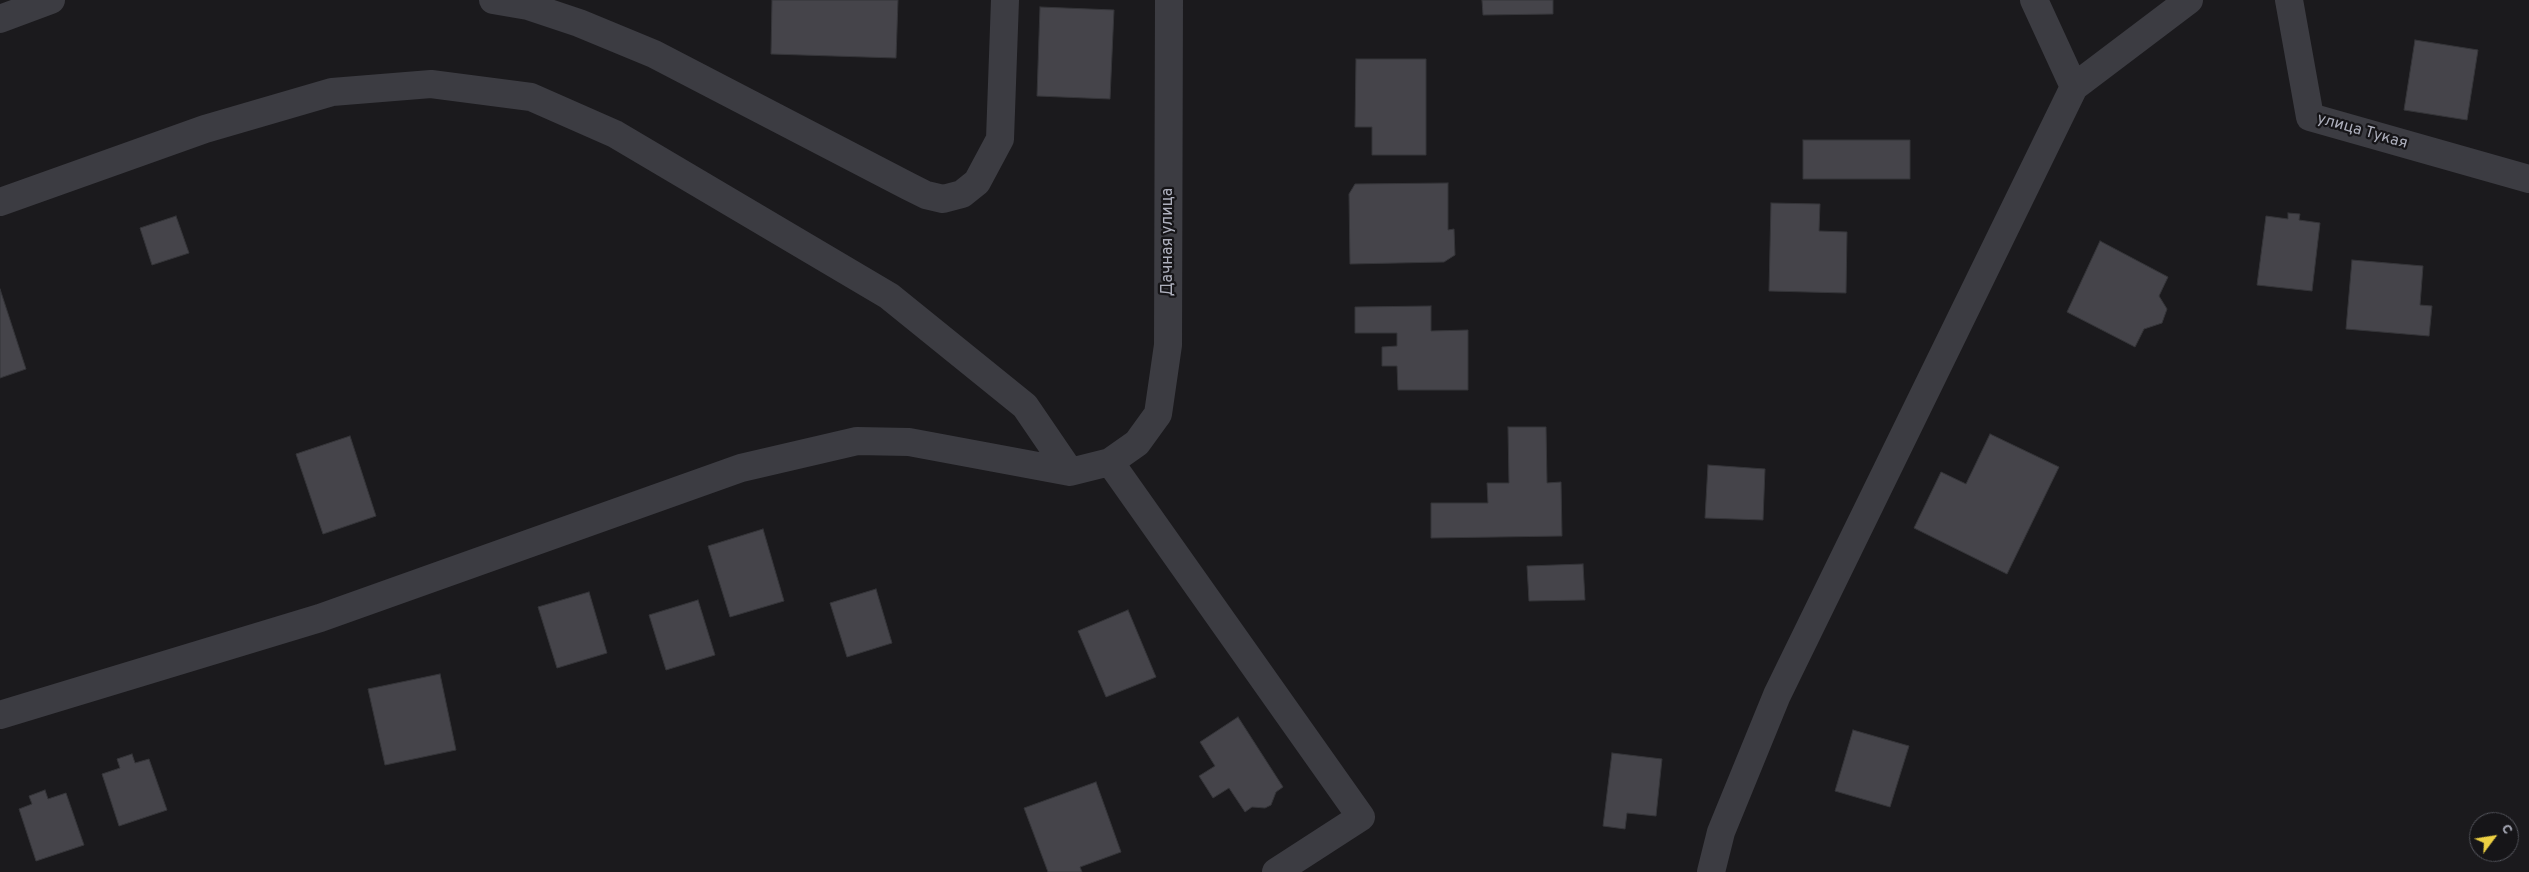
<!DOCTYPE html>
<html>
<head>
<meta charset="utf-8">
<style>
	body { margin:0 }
	#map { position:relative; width:2529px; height:872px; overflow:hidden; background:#1b1a1d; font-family:Overpass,sans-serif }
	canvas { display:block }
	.north { position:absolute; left:2469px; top:812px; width:50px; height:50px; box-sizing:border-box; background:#161518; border:1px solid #52535a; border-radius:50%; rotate:59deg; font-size:14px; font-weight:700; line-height:20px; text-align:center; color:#adafbc }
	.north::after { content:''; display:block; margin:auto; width:18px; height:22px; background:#edd042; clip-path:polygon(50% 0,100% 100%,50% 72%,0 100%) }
</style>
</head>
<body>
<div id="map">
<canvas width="2529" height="872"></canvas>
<div class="north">С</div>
</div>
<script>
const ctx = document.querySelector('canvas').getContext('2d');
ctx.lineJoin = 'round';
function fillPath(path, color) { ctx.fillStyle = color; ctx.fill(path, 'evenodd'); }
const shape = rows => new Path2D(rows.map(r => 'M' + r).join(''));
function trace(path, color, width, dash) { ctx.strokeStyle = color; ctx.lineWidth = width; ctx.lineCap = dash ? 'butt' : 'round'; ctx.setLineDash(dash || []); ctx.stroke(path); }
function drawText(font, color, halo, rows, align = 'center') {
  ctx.font = font + ' Overpass,sans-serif'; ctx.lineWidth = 4.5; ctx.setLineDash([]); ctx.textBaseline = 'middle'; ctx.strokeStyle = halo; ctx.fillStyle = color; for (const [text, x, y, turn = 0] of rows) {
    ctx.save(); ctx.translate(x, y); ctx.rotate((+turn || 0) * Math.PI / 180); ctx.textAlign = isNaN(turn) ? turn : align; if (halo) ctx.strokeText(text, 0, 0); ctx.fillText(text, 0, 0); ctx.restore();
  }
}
const building = shape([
	[772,0,898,0,896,58,771,54,772,0],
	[1482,0,1553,0,1553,14,1483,15,1482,0],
	[1040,7,1114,10,1110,99,1037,96,1040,7],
	[2415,40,2478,50,2467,120,2404,110,2415,40],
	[1356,59,1426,59,1426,155,1372,155,1372,127,1355,127,1356,59],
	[1803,140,1910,140,1910,179,1803,179,1803,140],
	[1448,183,1448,230,1454,229,1455,255,1444,262,1350,264,1349,194,1355,184,1448,183],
	[1771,203,1820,204,1819,231,1847,232,1846,293,1769,291,1771,203],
	[2288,213,2300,214,2299,220,2320,223,2312,291,2257,285,2266,216,2288,219,2288,213],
	[176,216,189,253,152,265,140,228,176,216],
	[2100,241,2168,277,2159,296,2167,309,2162,323,2144,329,2135,347,2067,312,2100,241],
	[2352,260,2423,266,2420,305,2432,306,2429,336,2346,329,2352,260],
	[0,289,26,369,0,378,0,289],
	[1431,306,1431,331,1468,330,1468,390,1398,390,1397,366,1382,366,1382,347,1397,346,1397,333,1355,333,1355,307,1431,306],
	[1508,427,1546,427,1547,483,1561,482,1562,536,1431,538,1431,503,1488,503,1487,483,1509,483,1508,427],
	[1990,434,2059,467,2007,574,1914,528,1941,472,1966,484,1990,434],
	[350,436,376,516,323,534,296,454,350,436],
	[1708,465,1765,469,1763,520,1705,518,1708,465],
	[763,529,784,601,730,617,708,546,763,529],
	[1583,564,1585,600,1529,601,1527,566,1583,564],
	[876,589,892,643,847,657,830,603,876,589],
	[589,592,607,653,557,668,538,607,589,592],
	[698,600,715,655,666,670,649,615,698,600],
	[1128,610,1156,677,1106,697,1078,631,1128,610],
	[440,674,456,750,385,765,368,689,440,674],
	[1238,717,1283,787,1276,792,1271,805,1265,808,1252,807,1245,812,1229,788,1213,798,1199,776,1215,766,1200,742,1238,717],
	[1853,730,1909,746,1890,807,1835,791,1853,730],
	[1612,753,1662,759,1656,816,1627,813,1625,829,1603,826,1612,753],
	[132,754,135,763,149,759,167,810,119,826,102,774,120,768,117,759,132,754],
	[1096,782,1121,852,1080,867,1082,872,1048,872,1024,808,1096,782],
	[45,790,48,799,66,793,84,845,36,861,19,809,32,804,29,796,45,790]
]);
const minor = shape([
	[493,0,528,6,579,23,654,54,908,186,926,195,943,199,962,194,977,182,1000,139,1005,0],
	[2034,0,2074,87],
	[2289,0,2310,117,2529,179],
	[0,19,51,0],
	[0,202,205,129,332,92,431,84,531,97,615,134,889,296,1025,406,1070,472],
	[1110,462,1361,817,1276,872],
	[0,715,320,618,741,468,857,441,909,442,1070,472,1110,462,1137,443,1158,414,1168,345,1169,0],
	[1711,872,1721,832,1777,695,2074,87,2189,0]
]);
const streetNames = [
	["улица Тукая",2362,132,16],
	["Дачная улица",1169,242,-90]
];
fillPath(building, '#45444a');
trace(building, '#353539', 1);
trace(minor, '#3c3c42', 28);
drawText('16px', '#adafbc', '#161518', streetNames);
</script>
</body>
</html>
